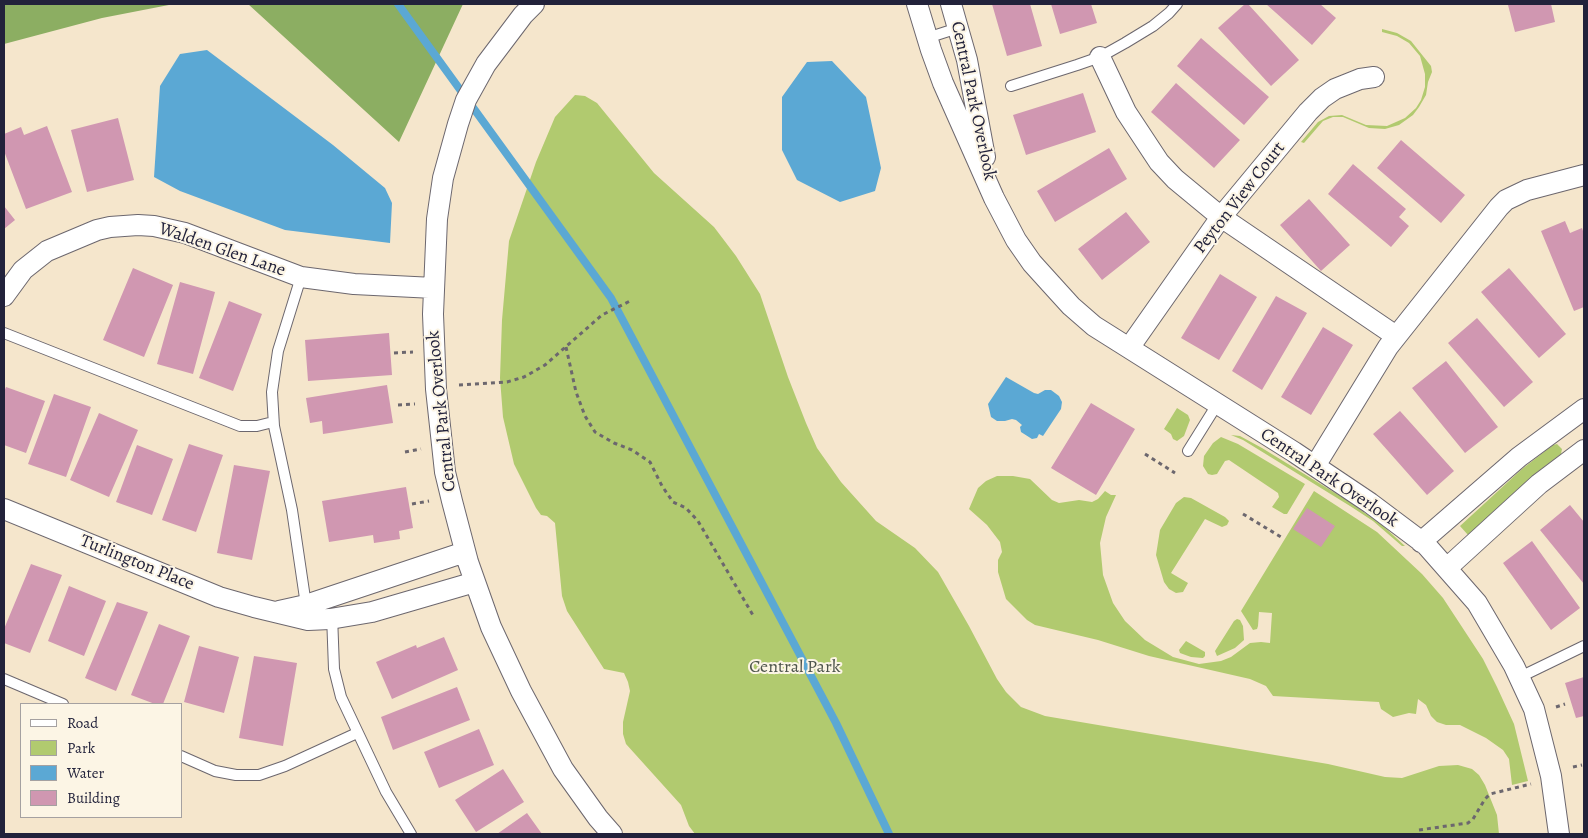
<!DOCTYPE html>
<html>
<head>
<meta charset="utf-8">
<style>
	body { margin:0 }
	#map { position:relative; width:1588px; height:838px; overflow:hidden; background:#f5e6cc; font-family:Alegreya,serif }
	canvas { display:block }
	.frame { position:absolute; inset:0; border:5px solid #22223b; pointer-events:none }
	.legend { position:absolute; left:20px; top:703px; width:162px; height:115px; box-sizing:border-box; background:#fcf5e5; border:1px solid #a5a1a1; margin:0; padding:6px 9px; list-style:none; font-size:15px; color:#22223b }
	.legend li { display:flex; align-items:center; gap:10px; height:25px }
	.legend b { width:25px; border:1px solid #a5a1a1 }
</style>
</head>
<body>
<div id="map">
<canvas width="1588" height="838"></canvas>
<div class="frame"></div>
<ul class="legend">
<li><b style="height:6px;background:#fff"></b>Road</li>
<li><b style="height:14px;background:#b1ca6f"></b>Park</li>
<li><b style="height:14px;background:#5ba8d4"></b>Water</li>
<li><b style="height:14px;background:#d097b1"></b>Building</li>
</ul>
</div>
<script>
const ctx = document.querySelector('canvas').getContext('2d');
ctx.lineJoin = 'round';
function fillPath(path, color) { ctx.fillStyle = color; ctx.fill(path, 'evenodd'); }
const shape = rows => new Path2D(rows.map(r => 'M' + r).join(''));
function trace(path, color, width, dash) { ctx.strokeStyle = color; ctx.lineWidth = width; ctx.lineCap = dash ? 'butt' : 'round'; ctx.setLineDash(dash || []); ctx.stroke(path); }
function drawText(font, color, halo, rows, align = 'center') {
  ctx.font = font + ' Alegreya,serif'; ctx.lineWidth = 4; ctx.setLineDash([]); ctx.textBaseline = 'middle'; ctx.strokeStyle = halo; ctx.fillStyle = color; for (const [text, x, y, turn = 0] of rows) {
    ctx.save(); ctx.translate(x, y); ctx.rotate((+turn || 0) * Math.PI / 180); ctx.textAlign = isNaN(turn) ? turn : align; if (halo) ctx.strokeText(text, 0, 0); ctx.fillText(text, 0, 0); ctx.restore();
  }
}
const green = shape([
	[1382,29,1397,33,1411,41,1431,66,1432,72,1428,82,1426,95,1419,107,1413,115,1399,125,1385,129,1369,128,1343,117,1333,117,1323,121,1304,143,1301,142,1318,122,1329,116,1342,115,1366,125,1387,126,1405,118,1416,108,1421,100,1425,87,1425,74,1420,56,1409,43,1397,36,1382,32],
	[575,95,585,96,597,103,654,173,714,227,736,256,760,294,788,377,806,423,817,448,841,482,876,521,915,548,938,572,969,626,997,679,1006,692,1021,707,1045,716,1328,764,1385,777,1402,778,1439,766,1458,765,1472,769,1479,775,1485,785,1497,815,1499,834,695,834,689,826,681,805,626,744,623,734,623,722,630,691,628,682,624,673,604,669,567,611,562,596,555,523,547,516,541,515,536,508,514,464,503,417,500,378,502,320,509,241,536,162,555,117],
	[1177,408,1188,415,1190,420,1184,436,1177,441,1173,439,1171,434,1164,429],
	[1231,435,1240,436,1262,448,1345,499,1382,525,1405,546,1402,546,1373,521,1350,506,1243,440],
	[1221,437,1238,444,1305,484,1287,514,1284,514,1272,507,1279,497,1278,493,1229,460,1225,461,1217,474,1212,475,1208,474,1203,466,1204,456,1213,443],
	[1557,444,1562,449,1561,454,1536,473,1468,535,1460,526,1522,469,1553,445],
	[997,476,1013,476,1030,479,1052,500,1059,503,1079,500,1092,502,1098,499,1105,491,1111,495,1116,495,1106,517,1100,543,1103,575,1113,603,1125,621,1145,640,1173,657,1199,664,1221,661,1231,657,1250,643,1261,642,1270,643,1272,613,1259,612,1258,626,1257,629,1253,630,1241,611,1314,491,1377,532,1422,574,1443,598,1483,659,1497,687,1514,724,1528,781,1512,785,1509,759,1503,750,1486,738,1460,725,1446,725,1437,722,1431,716,1426,705,1418,699,1416,714,1409,713,1393,717,1381,709,1379,702,1273,696,1266,686,1250,679,1149,656,1098,640,1035,625,1027,620,1006,599,998,572,998,560,1002,552,1000,542,987,525,969,509,978,488,986,481],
	[1184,497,1191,498,1225,517,1229,521,1227,525,1222,527,1205,519,1171,573,1188,583,1183,592,1176,593,1169,589,1164,582,1156,555,1160,530,1176,503],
	[1237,619,1240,620,1243,626,1244,640,1235,648,1217,656,1215,651,1234,621],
	[1186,641,1205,652,1205,656,1203,658,1191,657,1180,653,1179,650]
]);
const forest = shape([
	[4,4,174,4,102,18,4,44],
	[248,4,463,4,399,142]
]);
const water = shape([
	[207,50,333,145,385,188,392,203,390,243,285,230,180,191,154,177,160,86,180,54],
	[832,61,866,97,881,168,875,191,840,202,797,180,782,150,782,97,807,62],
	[1006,377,1034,393,1038,394,1045,390,1051,390,1059,396,1062,402,1061,409,1043,436,1039,434,1037,438,1032,439,1021,432,1020,427,1022,425,1016,420,1012,419,1005,421,997,421,991,417,988,404]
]);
const stream = shape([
	[398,4,611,298,836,723,889,834]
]);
const building = shape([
	[992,4,1030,4,1042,46,1007,56],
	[1051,4,1091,4,1097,23,1060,34],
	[1245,4,1248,4,1299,60,1271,86,1218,28],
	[1266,4,1320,4,1336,18,1312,45],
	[1514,4,1551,4,1555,22,1515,32,1508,5],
	[1201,38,1269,97,1244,125,1177,66],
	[1176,83,1240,140,1214,168,1151,112],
	[1083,93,1096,132,1026,155,1013,115],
	[118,118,134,180,87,192,71,130],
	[47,126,72,192,26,209,4,151,4,134,21,127,24,135],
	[1401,140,1465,195,1441,223,1377,168],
	[1109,148,1127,179,1055,222,1037,191],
	[1353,164,1406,209,1399,217,1409,226,1391,247,1328,194],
	[1309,199,1350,245,1321,271,1280,225],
	[4,206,15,220,4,229],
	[1126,212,1150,242,1102,280,1078,249],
	[1565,221,1570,233,1582,228,1584,234,1584,307,1574,311,1541,231],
	[133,268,173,285,144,357,103,340],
	[1509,268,1566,334,1539,358,1481,292],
	[1220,274,1257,297,1219,360,1181,338],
	[180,282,215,292,193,374,157,364],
	[1276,296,1307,313,1262,390,1232,371],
	[229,301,262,314,233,391,199,378],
	[1477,318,1533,382,1504,407,1448,343],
	[1323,327,1353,345,1311,415,1281,397],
	[389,333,392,375,308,381,305,340],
	[1446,361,1498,427,1465,453,1412,388],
	[387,385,393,423,323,434,322,421,310,423,306,398],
	[6,387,45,401,26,453,4,445,4,392],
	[54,394,91,407,66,477,28,464],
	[1091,403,1135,429,1096,495,1051,468],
	[1400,411,1454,471,1427,495,1373,434],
	[99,413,138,430,109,497,70,480],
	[189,444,223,455,196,532,162,520],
	[137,445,173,459,152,515,116,502],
	[234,465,270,471,252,560,217,553],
	[406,487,413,528,399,531,400,539,374,543,373,535,329,542,322,501],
	[1570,505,1584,522,1584,584,1540,530],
	[1307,508,1335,526,1321,547,1293,529],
	[1532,541,1580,608,1551,630,1503,563],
	[31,564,62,575,30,653,4,643,4,629],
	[69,586,106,601,84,656,48,641],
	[117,602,148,612,116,691,85,678],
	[159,624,190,636,163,704,155,704,131,695],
	[444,637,458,670,392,699,376,662,416,645,417,648],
	[199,646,239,657,224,713,184,702],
	[254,656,297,663,283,746,239,738],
	[1584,677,1584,716,1576,718,1565,683],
	[457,687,470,720,393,750,381,717],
	[479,729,494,765,439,788,424,752],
	[503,769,524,802,476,832,455,800],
	[527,813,542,834,497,834]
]);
const path = shape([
	[566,347,576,392,585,416,595,432,614,443,632,450,650,462,662,486,673,502,686,508,698,521,754,617],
	[394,353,413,352],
	[459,385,507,382,524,377,545,365,602,315,630,301],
	[398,405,415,404],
	[405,452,421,449],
	[1145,454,1175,473],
	[412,504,429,501],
	[1243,514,1281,537],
	[1556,707,1565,704],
	[1573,767,1582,765],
	[1419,830,1468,823,1473,819,1485,799,1490,794,1531,784]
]);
const service = shape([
	[927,38,958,28],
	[1011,86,1077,65,1100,57,1125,43,1153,26,1169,13,1177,4],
	[301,277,278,351,272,392,274,426,292,510,306,605],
	[4,333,240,426,257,426,273,422],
	[1188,451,1218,403],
	[332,615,334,669,341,697,386,792,411,834],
	[1520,677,1584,646],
	[4,679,63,704],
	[181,756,215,771,236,775,259,775,285,766,357,733]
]);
const minor = shape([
	[534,4,523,15,486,64,466,100,458,124,443,178,437,219,433,314,436,389,445,472,452,501,468,562,491,627,521,691,563,769,598,818,612,834],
	[917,4,931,50,943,83,994,198,1016,240,1032,263,1051,284,1071,306,1094,326,1294,452,1370,503,1426,545,1477,603,1514,666,1534,709,1551,776,1559,834],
	[951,4,967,60,985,157],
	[1100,57,1126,112,1159,162,1175,179,1221,217,1396,336],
	[4,296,23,270,47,251,97,230,110,227,138,225,154,226,185,233,301,277,354,284,434,288],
	[1129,348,1221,217,1308,112,1322,98,1335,89,1360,79,1374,77],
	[1315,466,1388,347,1499,207,1506,200,1527,190,1584,175],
	[4,509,219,597,254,607,308,620,330,619,372,612,475,582],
	[1421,542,1519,457,1584,409],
	[1447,568,1539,484,1584,450],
	[279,611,306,605,465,552]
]);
const streetNames = [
	["Central Park Overlook",973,101,78],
	["Peyton View Court",1240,198,-52],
	["Walden Glen Lane",222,250,19],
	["Central Park Overlook",442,411,-96],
	["Central Park Overlook",1329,478,34],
	["Turlington Place",137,563,22]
];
const parkNames = [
	["Central Park",795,668]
];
fillPath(green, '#b1ca6f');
fillPath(forest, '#8cae62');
fillPath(water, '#5ba8d4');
trace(stream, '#5ba8d4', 8);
fillPath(building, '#d097b1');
trace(service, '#6c676e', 12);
trace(minor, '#6c676e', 22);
trace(path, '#6c676e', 3, [4, 4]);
trace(service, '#fff', 10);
trace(minor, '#fff', 20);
drawText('18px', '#22223b', '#fcf5e5', streetNames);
drawText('18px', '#4d544b', '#fcf5e5', parkNames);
</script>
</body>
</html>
